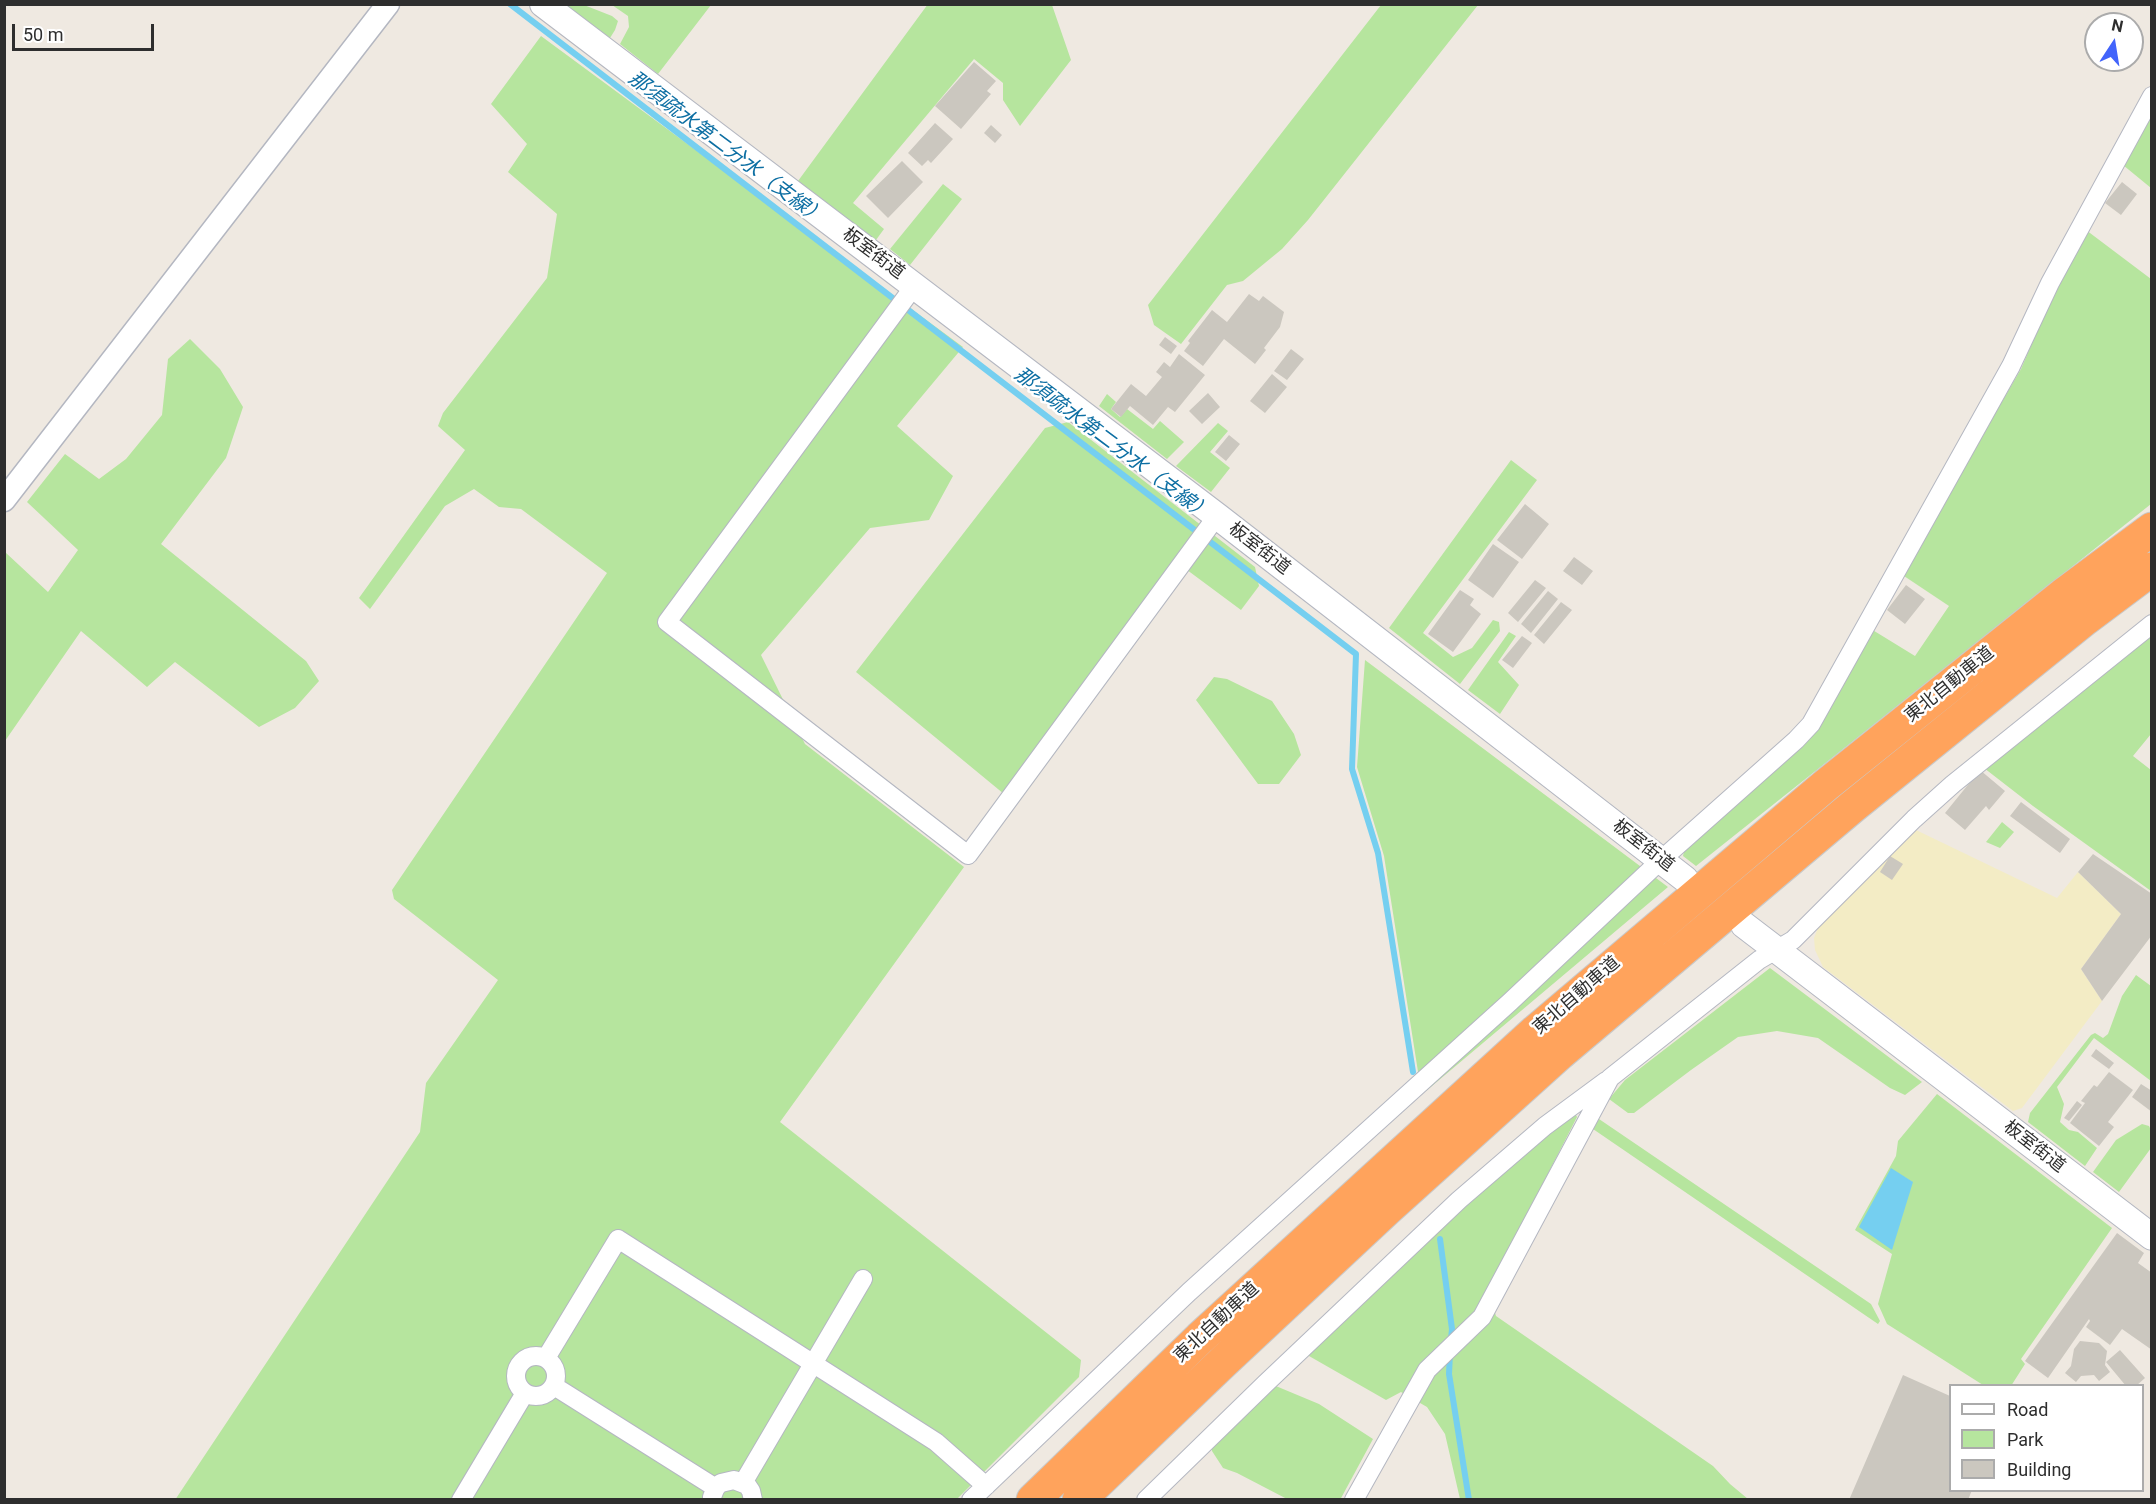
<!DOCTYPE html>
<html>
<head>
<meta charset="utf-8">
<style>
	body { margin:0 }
	#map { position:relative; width:2156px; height:1504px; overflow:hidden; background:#efe9e1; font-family:Roboto,sans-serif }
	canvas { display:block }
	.frame { position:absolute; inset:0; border:6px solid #2e2e2e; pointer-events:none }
	.legend { position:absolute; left:1949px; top:1384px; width:195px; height:108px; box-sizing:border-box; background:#fff; border:2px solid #ababab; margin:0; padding:8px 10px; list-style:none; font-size:18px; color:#2e2e2e }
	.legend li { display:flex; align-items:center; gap:12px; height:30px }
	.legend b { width:30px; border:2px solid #ababab }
	.north { position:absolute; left:2084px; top:12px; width:60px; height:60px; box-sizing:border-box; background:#fff; border:2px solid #ababab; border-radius:50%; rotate:12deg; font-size:16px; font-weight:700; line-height:24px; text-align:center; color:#2e2e2e }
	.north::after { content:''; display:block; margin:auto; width:21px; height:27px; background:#4264fb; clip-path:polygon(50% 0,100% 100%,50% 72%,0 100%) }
	.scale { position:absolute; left:12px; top:24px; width:142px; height:27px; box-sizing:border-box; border:3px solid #2e2e2e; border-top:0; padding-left:8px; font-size:18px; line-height:21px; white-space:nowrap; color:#2e2e2e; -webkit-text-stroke:4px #fff; paint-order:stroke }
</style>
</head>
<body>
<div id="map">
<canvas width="2156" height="1504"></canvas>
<div class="frame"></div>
<ul class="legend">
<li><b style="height:8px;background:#fff"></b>Road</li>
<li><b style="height:16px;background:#b6e59e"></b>Park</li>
<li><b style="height:16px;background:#cbc7bf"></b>Building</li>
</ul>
<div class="north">N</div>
<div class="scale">50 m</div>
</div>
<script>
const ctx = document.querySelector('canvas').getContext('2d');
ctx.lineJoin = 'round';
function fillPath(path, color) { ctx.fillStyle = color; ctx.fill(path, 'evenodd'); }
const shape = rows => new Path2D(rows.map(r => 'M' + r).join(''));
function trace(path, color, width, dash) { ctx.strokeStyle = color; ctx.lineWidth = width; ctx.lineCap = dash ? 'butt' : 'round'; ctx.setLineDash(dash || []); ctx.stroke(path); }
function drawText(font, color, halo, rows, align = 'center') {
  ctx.font = font + ' Roboto,"Noto Sans JP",sans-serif'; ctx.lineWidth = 5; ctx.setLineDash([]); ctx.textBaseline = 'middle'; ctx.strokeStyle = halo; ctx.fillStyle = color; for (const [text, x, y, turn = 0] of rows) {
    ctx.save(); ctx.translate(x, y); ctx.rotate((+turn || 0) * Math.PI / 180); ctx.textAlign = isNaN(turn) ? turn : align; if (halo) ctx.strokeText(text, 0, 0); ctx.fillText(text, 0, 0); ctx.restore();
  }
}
const green = shape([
	[928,4,1052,5,1071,60,1020,126,1003,100,1003,83,974,59,853,203,884,229,876,240,798,181],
	[566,5,584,5,612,16,618,21,615,30,610,38],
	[612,5,711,5,658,74,620,44,629,27,628,16],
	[1381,5,1478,5,1308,220,1282,249,1243,281,1227,285,1181,344,1154,325,1148,305],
	[541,36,963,347,897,426,953,476,929,520,870,528,761,655,805,744,964,867,780,1122,1081,1360,1079,1377,957,1499,175,1500,420,1132,426,1083,498,980,394,899,392,890,607,573,521,509,499,507,474,489,445,506,370,609,359,598,465,450,438,426,443,413,547,278,557,214,508,172,527,144,491,104],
	[2151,113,2151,188,2123,165],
	[943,184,962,199,910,265,890,249],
	[2086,230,2151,279,2152,355,2150,360,2152,362,2151,504,1696,866,1683,856,1685,847,1799,746,1871,629,1915,656,1949,606,1901,574,2021,369,2055,289],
	[190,339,220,369,243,407,226,458,161,544,306,661,319,681,295,708,259,727,175,662,147,687,81,631,5,741,5,552,48,592,78,550,27,502,65,454,99,479,126,459,162,415,168,359],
	[1107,394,1116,402,1111,409,1120,417,1127,409,1153,429,1160,421,1184,442,1167,459,1099,406],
	[1068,422,1255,567,1259,586,1241,610,1175,561,1004,794,856,672,1045,428],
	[1218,423,1228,431,1210,452,1230,468,1211,492,1176,466],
	[1511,460,1537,480,1423,633,1453,657,1472,648,1493,620,1499,622,1500,631,1460,684,1389,628],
	[2151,624,2151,734,2133,756,2151,770,2151,891,2033,806,1984,768],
	[1509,632,1516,636,1498,662,1519,685,1500,714,1468,690],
	[1365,660,1668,887,1426,1091,1419,1078,1384,856,1357,767],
	[1214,677,1227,679,1272,701,1294,734,1301,755,1279,784,1258,784,1196,700],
	[2002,822,2014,832,2000,848,1986,842],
	[1770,968,1922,1082,1905,1095,1890,1088,1818,1038,1777,1031,1738,1037,1691,1070,1634,1113,1628,1113,1609,1099,1625,1080],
	[2136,975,2151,986,2151,1081,2094,1038,2057,1087,2064,1104,2060,1122,2069,1130,2078,1132,2097,1148,2085,1166,2028,1122,2030,1113,2091,1035,2095,1033,2103,1038,2108,1034,2122,996],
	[1937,1094,2112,1228,2021,1359,2025,1364,2011,1386,1983,1385,1887,1324,1878,1304,1892,1254,1855,1230,1896,1156,1898,1141],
	[1891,1169,1912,1182,1891,1250],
	[1574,1111,1577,1117,1488,1291,1496,1316,1713,1466,1730,1484,1748,1499,1460,1499,1445,1434,1427,1407,1401,1392,1386,1400,1309,1356,1305,1347,1459,1200],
	[1599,1119,1871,1304,1880,1321,1878,1324,1593,1129],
	[2142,1124,2149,1126,2151,1130,2151,1148,2119,1192,2093,1172,2116,1140],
	[1271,1384,1319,1404,1373,1439,1340,1500,1287,1499,1237,1473,1223,1468,1212,1451,1212,1442]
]);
const sand = shape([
	[1916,830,2057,898,2078,872,2121,914,2081,969,2102,1001,2022,1108,2013,1111,1823,967,1815,950,1814,938,1820,923]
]);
const water = shape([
	[1891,1168,1913,1182,1892,1250,1859,1227]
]);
const stream = shape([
	[510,4,1356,654,1352,769,1378,853,1413,1072],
	[1440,1239,1452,1329,1451,1339],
	[1450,1353,1449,1374,1469,1500]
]);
const building = shape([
	[974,62,996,81,987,91,991,94,961,129,935,106],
	[935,123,953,139,931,163,928,160,922,166,908,153],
	[991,125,1002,135,995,143,984,133],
	[902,161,923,182,888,218,866,196],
	[2122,182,2137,194,2121,215,2105,203],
	[1249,294,1259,301,1263,296,1284,312,1280,327,1264,348,1266,350,1255,364,1224,339,1203,366,1184,351,1190,343,1188,341,1212,310,1227,322],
	[1165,337,1177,346,1171,354,1159,345],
	[1291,349,1304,359,1287,380,1274,371],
	[1179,354,1205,375,1175,412,1168,407,1153,425,1130,406,1121,417,1111,409,1131,384,1146,396,1162,377,1156,372,1164,362,1170,367],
	[1272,374,1287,387,1265,413,1250,401],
	[1208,393,1220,407,1202,424,1189,411],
	[1229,435,1240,444,1226,461,1215,452],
	[1525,504,1549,524,1522,559,1497,540],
	[1493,544,1519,562,1493,598,1468,580],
	[1574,557,1593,571,1582,585,1563,571],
	[1535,580,1546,588,1518,622,1508,613],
	[1906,585,1925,599,1905,624,1887,610],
	[1460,590,1474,599,1470,605,1481,614,1453,652,1428,634],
	[1548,591,1558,599,1531,633,1521,624],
	[1561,602,1572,610,1544,644,1534,635],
	[1522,636,1532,643,1513,668,1502,660],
	[1980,770,2005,791,1989,810,1986,806,1965,830,1945,813],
	[2021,802,2070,839,2060,853,2010,816],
	[2093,854,2152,894,2152,935,2102,1001,2081,969,2121,914,2078,872],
	[1890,856,1903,864,1892,880,1880,872],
	[2096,1049,2114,1063,2109,1069,2091,1056],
	[2109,1072,2133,1090,2108,1122,2114,1127,2099,1146,2070,1123,2085,1103,2081,1101,2094,1085,2097,1087],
	[2141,1084,2152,1091,2152,1112,2132,1097],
	[2077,1101,2082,1105,2069,1121,2064,1118],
	[2117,1233,2144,1253,2138,1263,2152,1273,2152,1350,2122,1329,2110,1345,2086,1327,2090,1321,2089,1319,2048,1378,2025,1361],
	[2080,1341,2099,1343,2107,1351,2105,1365,2110,1372,2099,1381,2094,1375,2081,1376,2076,1382,2065,1373,2071,1366,2074,1349],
	[2120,1350,2145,1378,2136,1386,2126,1386,2106,1362],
	[1903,1375,1950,1396,1950,1490,1972,1490,1968,1500,1849,1500]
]);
const minor = shape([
	[915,285,667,622,968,855,1217,516],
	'516 1376a20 20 0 1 1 40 0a20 20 0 1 1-40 0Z',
	[546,1358,618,1239,936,1442,986,1486],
	[554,1386,716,1488],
	[743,1483,863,1279],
	[712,1497,716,1487,721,1483,734,1480,747,1485,751,1491,753,1500],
	[461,1500,525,1393],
	[971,1500,1189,1292,1510,1002,1661,860,1796,740,1811,724,2011,366,2050,283,2152,96],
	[1146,1500,1265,1384,1459,1200,1545,1126,1606,1081],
	[1354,1500,1427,1370,1482,1317,1610,1078,1759,960,1793,940,1914,819,1953,784,2152,624]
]);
const tertiary = shape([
	[4,500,388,4]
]);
const secondary = shape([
	[543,4,1217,516,1685,879],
	[1744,925,2152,1237]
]);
const motorway = shape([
	[1033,1500,1200,1338,1536,1031,1826,785,2063,595,2152,529],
	[1079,1500,1222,1363,1386,1210,1559,1054,1852,807,2085,619,2152,569]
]);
const streetNames = [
	["板室街道",873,254,37],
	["板室街道",1259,549,38],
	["東北自動車道",1950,685,-39],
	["板室街道",1643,846,38],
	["東北自動車道",1577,996,-41],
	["板室街道",2034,1147,38],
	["東北自動車道",1217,1323,-43]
];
const waterNames = [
	["那須疏水第二分水（支線）",726,149,37],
	["那須疏水第二分水（支線）",1112,445,37]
];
fillPath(green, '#b6e59e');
fillPath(sand, '#f3ecc5');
fillPath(water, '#75cff0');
trace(stream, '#75cff0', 6);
fillPath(building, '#cbc7bf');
trace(minor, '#b4b7c1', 20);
trace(tertiary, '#b4b7c1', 25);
trace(secondary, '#b4b7c1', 28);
trace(motorway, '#c9c9c9', 35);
trace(minor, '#fff', 18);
trace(tertiary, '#fff', 22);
trace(secondary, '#fff', 26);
trace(motorway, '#ffa35c', 33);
drawText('18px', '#2e2e2e', '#fff', streetNames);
drawText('italic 20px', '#0d6fa3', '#fff', waterNames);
</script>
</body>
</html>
